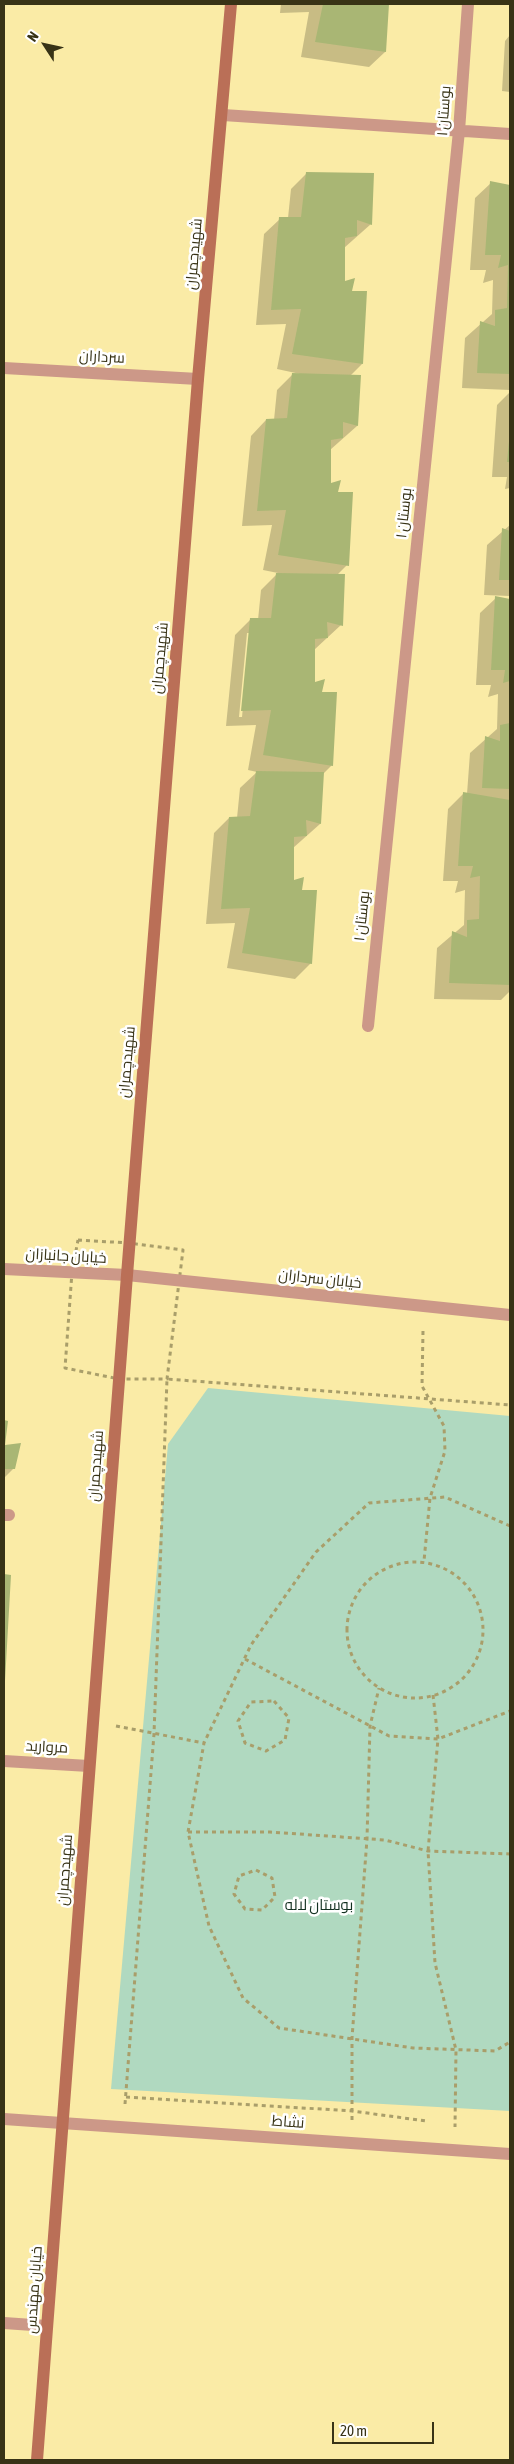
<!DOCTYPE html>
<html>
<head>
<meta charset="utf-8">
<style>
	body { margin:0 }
	#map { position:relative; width:514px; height:2464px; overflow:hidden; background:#faeba6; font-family:"Asap Condensed",sans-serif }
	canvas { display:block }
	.frame { position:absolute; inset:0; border:5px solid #383316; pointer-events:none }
	.north { position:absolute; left:20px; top:20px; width:50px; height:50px; -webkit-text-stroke:4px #fff; paint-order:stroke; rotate:305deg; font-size:14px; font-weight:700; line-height:20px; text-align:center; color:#383316 }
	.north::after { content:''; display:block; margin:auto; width:18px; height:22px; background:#383316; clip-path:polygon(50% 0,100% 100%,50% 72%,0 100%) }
	.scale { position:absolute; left:332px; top:2422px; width:102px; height:22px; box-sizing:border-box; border:2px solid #383316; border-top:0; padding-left:6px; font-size:15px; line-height:18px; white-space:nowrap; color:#383316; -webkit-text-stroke:4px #fff; paint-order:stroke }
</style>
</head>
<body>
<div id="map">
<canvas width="514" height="2464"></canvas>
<div class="frame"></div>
<div class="north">N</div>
<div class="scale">20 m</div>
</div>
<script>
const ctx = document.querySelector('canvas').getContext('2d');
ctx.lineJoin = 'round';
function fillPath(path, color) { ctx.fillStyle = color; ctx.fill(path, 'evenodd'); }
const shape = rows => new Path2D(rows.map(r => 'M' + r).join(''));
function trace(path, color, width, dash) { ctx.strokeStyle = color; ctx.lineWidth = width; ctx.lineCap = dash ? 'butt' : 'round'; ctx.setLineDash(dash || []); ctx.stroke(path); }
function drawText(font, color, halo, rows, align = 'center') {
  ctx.font = font + ' "Asap Condensed",Cairo,sans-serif'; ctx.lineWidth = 5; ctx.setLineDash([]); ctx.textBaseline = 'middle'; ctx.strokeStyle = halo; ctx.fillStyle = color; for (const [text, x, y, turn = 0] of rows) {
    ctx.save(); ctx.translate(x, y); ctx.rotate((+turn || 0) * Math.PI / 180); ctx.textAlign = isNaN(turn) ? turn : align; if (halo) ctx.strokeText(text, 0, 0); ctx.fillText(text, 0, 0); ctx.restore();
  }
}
const green = shape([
	[208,1388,510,1416,510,2111,111,2089,168,1444]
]);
const shadow = shape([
	[281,4,388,4,385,52,369,67,301,57,309,12,280,13],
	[510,35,510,92,502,91,505,41],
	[307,173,371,224,344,248,343,283,351,292,366,292,362,364,350,376,359,376,357,426,330,450,329,485,336,494,347,565,337,575,341,625,314,650,314,684,321,694,332,765,322,775,320,824,293,848,293,882,300,891,311,963,295,979,227,968,235,923,206,924,214,833,229,818,237,818,240,788,257,772,248,770,256,725,226,726,235,635,250,620,258,620,261,590,278,573,263,570,272,525,242,526,251,436,266,420,274,420,277,390,292,375,305,375,277,369,286,324,256,325,264,234,280,219,288,218,291,189],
	[247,633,250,633,242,717,239,717],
	[491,183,510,186,510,390,462,388,465,338,492,314,493,280,483,283,486,270,470,270,475,198],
	[510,392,510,488,505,489,507,477,492,477,497,405],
	[510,525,510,596,484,595,487,545],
	[496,598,510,600,510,991,501,1000,434,999,437,948,464,925,465,890,455,893,458,881,443,881,448,809,463,794,467,794,470,753,497,729,498,694,488,697,491,685,476,685,480,613],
	[20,1444,14,1468,4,1478,4,1446],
	[4,1575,10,1576,4,1685]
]);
const building = shape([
	[323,4,389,4,386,52,315,42],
	[306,172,374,173,372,225,357,220,357,236,345,238,345,281,355,278,352,291,367,291,363,364,292,354,301,309,271,310,279,217,301,217],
	[490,181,510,185,510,374,477,373,480,321,495,326,495,310,507,308,508,265,498,268,501,255,485,255],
	[292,373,361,375,358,426,343,422,343,438,331,440,331,483,341,480,338,492,353,492,349,566,278,555,286,510,257,511,266,419,287,418],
	[509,441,510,462,507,462],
	[502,528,510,531,510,580,499,580],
	[276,573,345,574,343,626,327,622,328,638,315,639,315,682,325,679,322,692,337,692,333,766,263,755,271,710,241,711,250,618,271,618],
	[495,596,510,599,510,681,503,683,505,670,491,670],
	[510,723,510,789,482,788,485,736,500,741,500,725],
	[256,771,324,772,321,824,306,820,307,836,294,837,294,880,304,877,302,890,317,890,312,964,242,953,250,908,221,909,229,817,250,816],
	[463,792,510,800,510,985,449,983,452,931,467,937,467,920,479,919,480,876,470,878,473,866,458,866],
	[4,1420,8,1421,5,1445,21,1443,15,1469,4,1469],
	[4,1574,11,1575,5,1681,4,1681]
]);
const path = shape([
	[78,1240,129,1243,183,1250,167,1379,119,1379,65,1368,72,1272,78,1240],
	[423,1331,422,1386,444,1426,445,1451,430,1498,424,1561],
	[510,1526,445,1497,369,1503,316,1552,251,1645,204,1743,188,1832,209,1926,243,1998,279,2028,413,2048,495,2051,510,2042],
	'347 1630a68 68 0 1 1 136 0a68 68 0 1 1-136 0Z',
	[245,1659,389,1736,438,1739,510,1711],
	[433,1695,438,1739,428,1851,435,1963,456,2050,455,2127],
	[274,1701,289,1718,285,1740,266,1751,245,1743,238,1721,251,1702,274,1701],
	[116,1726,204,1743],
	[188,1832,270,1832,385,1840,428,1851,510,1854],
	[256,1870,272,1878,275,1897,262,1910,245,1909,234,1894,239,1876,256,1870],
	[126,2097,352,2111,426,2121],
	[125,2104,154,1734,167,1379,510,1405],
	[352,2120,352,2038,367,1839,370,1726,379,1688]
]);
const lane = shape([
	[4,1515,9,1515],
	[4,1761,89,1766],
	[4,2323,47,2326]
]);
const street = shape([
	[223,115,510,134],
	[4,368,198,379],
	[368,1026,459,131,468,4],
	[4,1269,127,1275,510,1315],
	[4,2119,510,2154]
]);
const secondary = shape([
	[37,2460,127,1275,198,379,231,4]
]);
const streetNames = [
	["بوستان ۱",444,111,-86],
	["شهیدچمران",194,254,-85],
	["سرداران",102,357,3],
	["بوستان ۱",404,513,-84],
	["شهیدچمران",160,658,-85],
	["بوستان ۱",362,916,-84],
	["شهیدچمران",127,1062,-85],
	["خیابان جانبازان",66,1256,3],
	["خیابان سرداران",320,1279,6],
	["شهیدچمران",96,1466,-86],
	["مروارید",47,1747,3],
	["شهیدچمران",65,1870,-86],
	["نشاط",288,2122,4],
	["خیابان مهندس",34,2290,-86]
];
const parkNames = [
	["بوستان لاله",319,1905]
];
fillPath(green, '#b0d9c0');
fillPath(shadow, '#0003');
fillPath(building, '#a9b674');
trace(path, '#a99e6a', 3, [4, 4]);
trace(lane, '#cc9888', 12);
trace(street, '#cc9888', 12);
trace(secondary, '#ba6f57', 12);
drawText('15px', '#383316', '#fff', streetNames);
drawText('15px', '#123020', '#fff', parkNames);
</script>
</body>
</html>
